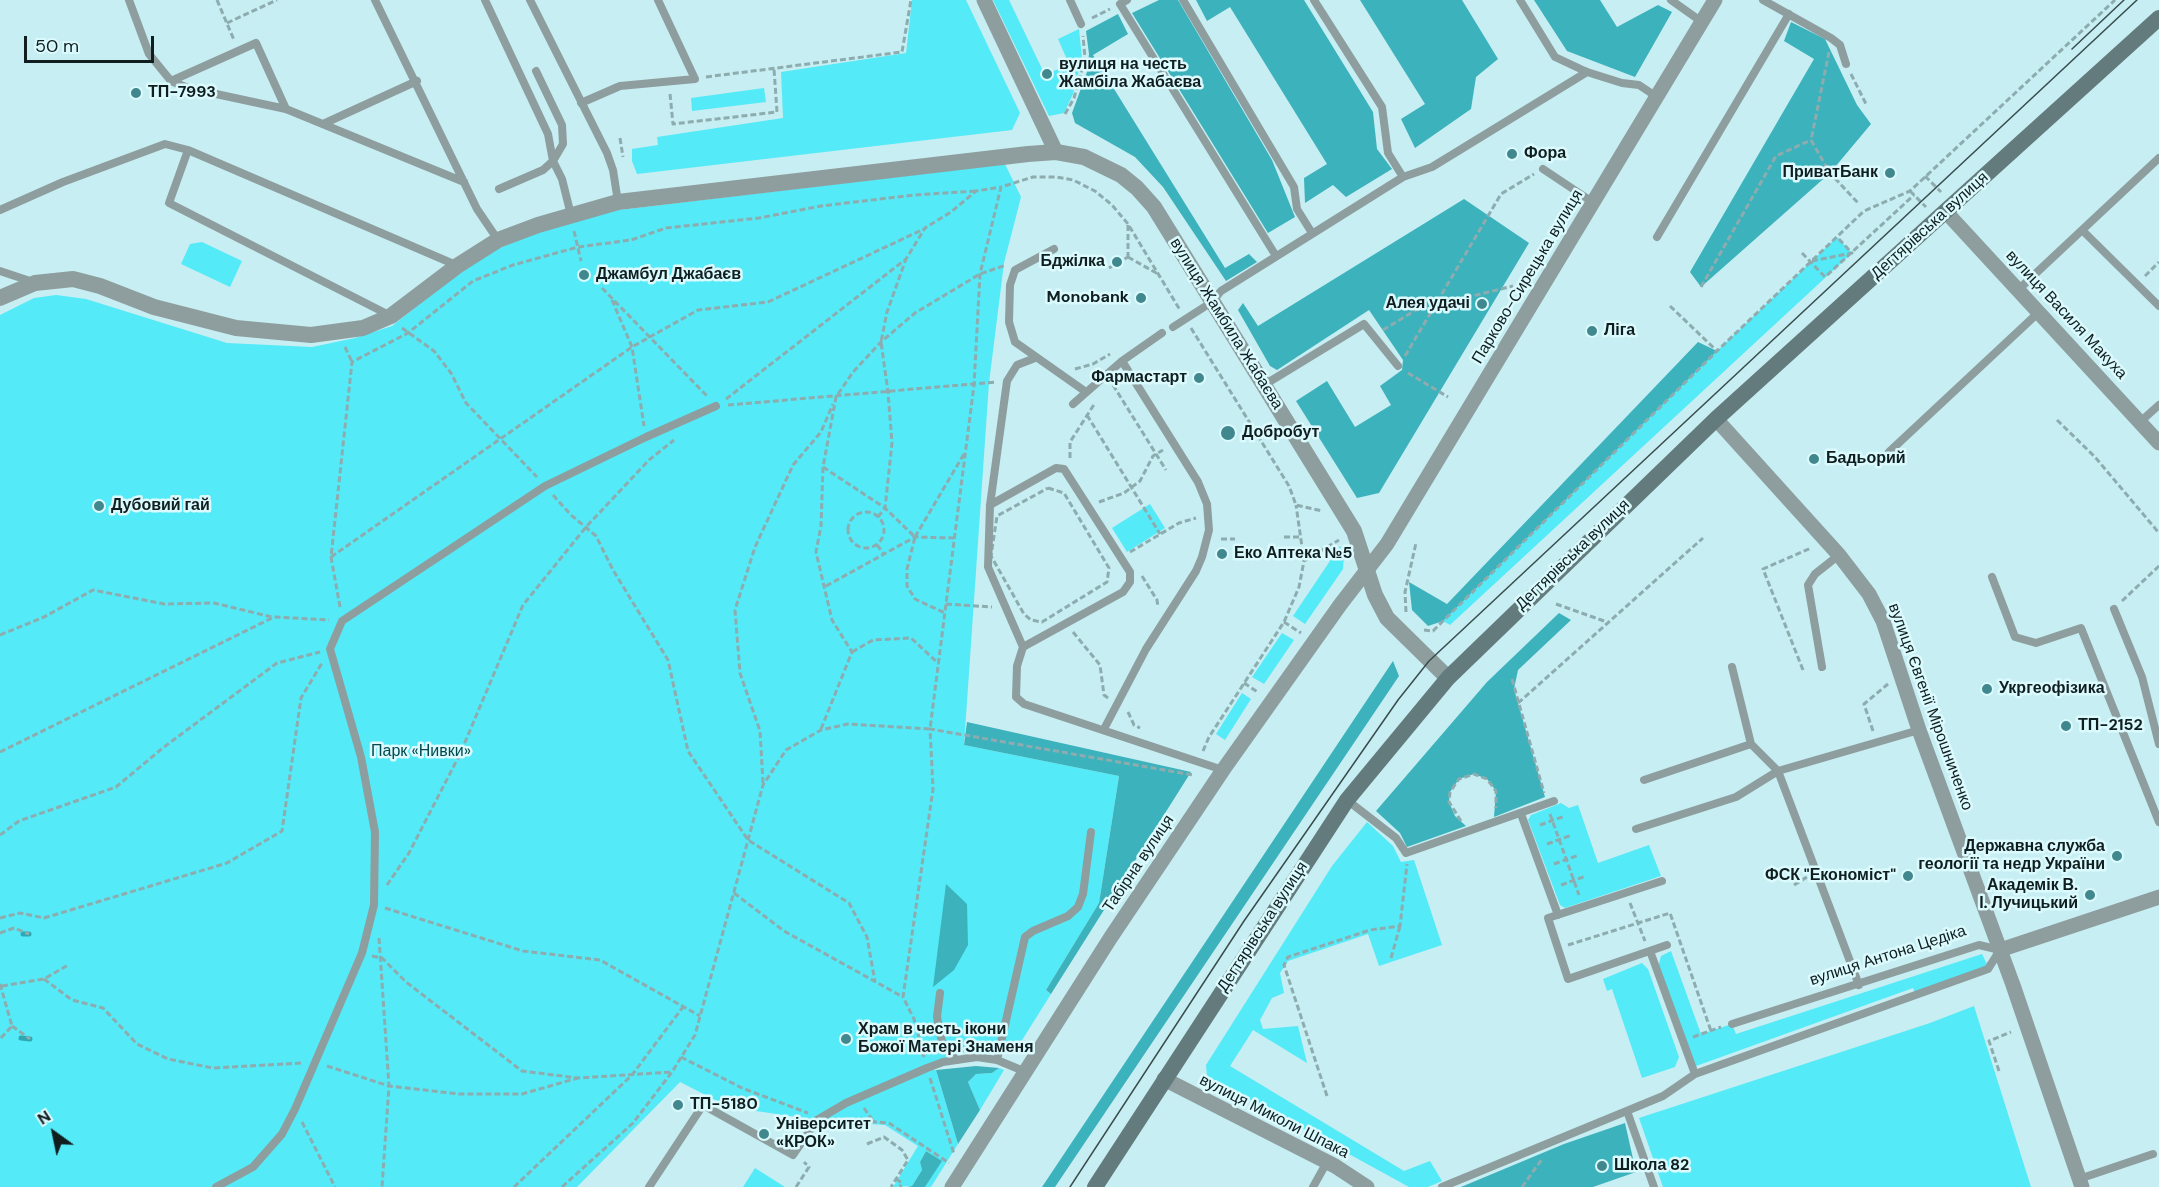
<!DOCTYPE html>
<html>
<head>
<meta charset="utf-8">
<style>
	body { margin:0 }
	#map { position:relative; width:2159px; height:1187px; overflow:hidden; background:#c7eef2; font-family:"DM Sans",sans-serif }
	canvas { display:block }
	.north { position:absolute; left:24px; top:1103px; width:60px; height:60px; -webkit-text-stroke:4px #dbfafd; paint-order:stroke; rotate:327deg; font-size:16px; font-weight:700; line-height:24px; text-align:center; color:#101e20 }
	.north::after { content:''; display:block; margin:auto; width:21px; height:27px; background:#101e20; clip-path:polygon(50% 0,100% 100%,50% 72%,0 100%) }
	.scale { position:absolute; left:24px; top:36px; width:130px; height:27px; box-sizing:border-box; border:3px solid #101e20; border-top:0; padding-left:8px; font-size:18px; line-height:21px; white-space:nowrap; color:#101e20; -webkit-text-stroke:4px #dbfafd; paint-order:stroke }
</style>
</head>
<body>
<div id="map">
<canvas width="2159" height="1187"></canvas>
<div class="north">N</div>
<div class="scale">50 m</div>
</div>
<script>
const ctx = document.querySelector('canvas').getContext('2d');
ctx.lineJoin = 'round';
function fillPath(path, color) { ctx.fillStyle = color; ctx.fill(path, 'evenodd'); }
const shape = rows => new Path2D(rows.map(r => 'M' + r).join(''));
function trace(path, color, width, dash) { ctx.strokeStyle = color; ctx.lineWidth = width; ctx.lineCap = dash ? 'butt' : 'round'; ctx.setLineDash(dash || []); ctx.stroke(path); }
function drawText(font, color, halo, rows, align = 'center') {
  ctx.font = font + ' "DM Sans",sans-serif'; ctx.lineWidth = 5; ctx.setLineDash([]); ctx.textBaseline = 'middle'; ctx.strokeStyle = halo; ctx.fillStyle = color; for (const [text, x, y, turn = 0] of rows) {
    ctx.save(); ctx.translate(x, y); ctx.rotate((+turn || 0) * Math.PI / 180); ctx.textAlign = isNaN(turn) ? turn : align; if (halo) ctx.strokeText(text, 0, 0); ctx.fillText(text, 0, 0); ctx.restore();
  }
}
const green = shape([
	[912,0,966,0,1020,113,1012,130,637,174,632,161,632,149,658,145,657,137,783,118,781,72,906,53],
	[993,0,1009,0,1045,75,1069,64,1058,39,1079,29,1082,58,1073,94,1064,113,1049,116],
	[764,88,766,102,692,111,691,98],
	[1005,164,1021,197,1004,263,989,383,964,745,1119,776,1099,903,1046,990,1051,994,1014,1053,980,1047,931,1063,934,1070,936,1070,958,1144,931,1187,925,1187,941,1161,926,1151,920,1162,922,1170,912,1186,893,1187,918,1146,885,1125,817,1120,729,1107,680,1082,577,1187,0,1187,0,315,34,298,56,295,86,299,227,343,312,347,355,338,392,326,482,255,537,233,610,211],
	[1837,237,1852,253,1450,625,1443,621,1717,351],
	[202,242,242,261,230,287,181,264,190,244],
	[1150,504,1165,528,1127,552,1112,528],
	[1340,546,1344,554,1343,569,1305,624,1293,616],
	[1282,633,1294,640,1264,684,1252,677],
	[1242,693,1251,699,1225,740,1216,734],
	[1561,803,1569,808,1578,805,1598,863,1649,845,1661,876,1565,908,1560,905,1528,820,1531,815],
	[1367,822,1393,846,1401,862,1414,860,1442,945,1379,966,1368,934,1288,961,1280,973,1284,993,1272,998,1260,1020,1263,1029,1298,1026,1307,1063,1253,1030,1230,1066,1404,1171,1430,1161,1442,1181,1428,1187,1409,1187,1207,1076,1206,1065,1332,866],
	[1671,951,1701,1034,1732,1024,1736,1034,1982,954,1988,966,1916,995,1913,988,1696,1066,1658,967,1661,956],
	[1642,963,1648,969,1679,1057,1675,1067,1642,1078,1612,989,1607,991,1603,979],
	[1974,1006,2031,1187,1663,1187,1639,1118,1930,1023],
	[999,1068,1004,1070,980,1110,968,1082,976,1074,992,1073],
	[755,1168,785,1187,743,1187]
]);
const forest = shape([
	[1159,0,1178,0,1272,160,1295,217,1268,233,1132,13],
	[1196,0,1304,0,1373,112,1377,149,1392,169,1346,197,1333,185,1305,203,1304,178,1327,164,1230,7,1207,21],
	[1360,0,1462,0,1498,59,1476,77,1471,109,1415,148,1401,119,1425,104],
	[1534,0,1600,0,1617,27,1658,5,1672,12,1635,77,1567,51],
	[1118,14,1128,34,1093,55,1225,268,1249,254,1257,262,1226,281,1163,187,1135,157,1075,123,1072,113,1087,72,1089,54,1086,31],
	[1791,22,1825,39,1857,105,1871,124,1830,173,1701,287,1690,272,1814,59,1784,41],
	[1464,199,1529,243,1379,493,1357,498,1296,401,1327,381,1355,427,1391,405,1380,386,1402,370,1403,360,1369,310,1277,370,1270,366,1238,310,1243,303,1258,326],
	[1698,342,1717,351,1443,621,1428,626,1412,610,1409,582,1447,604],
	[1559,613,1571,620,1518,670,1514,689,1545,797,1494,817,1496,791,1487,779,1474,774,1459,779,1450,792,1449,802,1455,816,1466,826,1407,847,1400,833,1376,811,1487,682],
	[1393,661,1399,676,1055,1187,1042,1187],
	[967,722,1191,772,1051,994,1046,990,1099,903,1119,776,964,745],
	[946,884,967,904,968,945,954,970,933,987],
	[976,1066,999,1068,992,1073,976,1074,968,1082,980,1110,958,1144,936,1070],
	[1625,1123,1636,1172,1593,1187,1461,1187,1564,1144],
	[926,1151,942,1161,925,1187,907,1187,912,1186,922,1170,920,1162]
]);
const stream = shape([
	[23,934,29,934],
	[21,1038,30,1039]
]);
const path = shape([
	[217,0,234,40],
	[1092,18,1110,9],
	[227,23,277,0],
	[1829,52,1811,140,1830,173,1859,204],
	[1851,74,1867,106],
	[706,77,902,52,911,0],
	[670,94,673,124,777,112,774,69],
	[1065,114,1074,98,1085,58,1083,36],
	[620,138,623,157],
	[1925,176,1941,192],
	[1910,191,1926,207],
	[1128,225,1128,257],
	[574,231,581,261],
	[1802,253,1825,277,1914,195],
	[1128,257,1158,274],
	[1812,261,1852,253,1837,237],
	[1109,268,1128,257],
	[2145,276,2159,262],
	[1701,287,1776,156,1811,140],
	[602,288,707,396],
	[612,300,632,347,644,426],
	[1670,306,1717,351],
	[402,328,434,351,451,373,466,403,537,477],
	[1191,328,1289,486,1296,505,1322,511],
	[1383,330,1416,310,1513,286],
	[345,347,352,362],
	[1405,356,1501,194,1534,174],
	[1075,369,1093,364,1110,354],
	[1408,373,1448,397],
	[1113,385,1166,470],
	[726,399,906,259,925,228,951,212,976,191,1001,187],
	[728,405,996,382],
	[1087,415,1160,534],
	[2057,420,2095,457,2159,533],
	[1070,458,1070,442,1095,403],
	[823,467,885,508,915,537,907,569,907,586,915,599,945,613],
	[1048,488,1064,493,1109,568,1107,582,1042,622,1031,620,1024,614,991,556,997,516,1048,488],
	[553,495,571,515,596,536,613,570,668,660,688,751,748,840,849,903,867,937,875,982],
	[1099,502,1124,493,1140,481,1153,456,1163,450],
	'848 530a18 18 0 1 1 36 0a18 18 0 1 1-36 0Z',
	[878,517,885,508,892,443,888,392,881,342,887,312,906,259],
	[915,537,964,454],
	[1284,537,1302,537],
	[1221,539,1235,539],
	[877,545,884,554],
	[1130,552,1179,523,1196,518],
	[331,557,632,347,698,310,768,302,924,229],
	[1304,561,1339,540],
	[1142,576,1157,600,1158,607],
	[826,586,915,537,954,538],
	[2122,601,2159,566],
	[946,604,992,607],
	[1556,604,1607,622],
	[340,607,331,557,352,362,408,333,473,281,513,265,578,247,631,240,666,228,759,218,821,206,914,195,976,191],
	[1406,612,1405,592,1416,543],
	[1284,622,1301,633],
	[1424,630,1433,631,1443,621,1717,351,1864,211,1910,191,2115,0],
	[1073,632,1100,665,1104,695,1108,698],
	[0,635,44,617,93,590,164,604,214,603,272,617],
	[852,652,873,640,911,638,939,664],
	[1803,670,1763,569,1811,548],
	[1512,679,1544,793],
	[1244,683,1259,693],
	[1518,703,1703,538],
	[1128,712,1134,725,1140,728],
	[821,729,852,652,832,620,816,552,821,526,823,467,836,397,853,372,881,342,915,313,980,274,1006,265],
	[1873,731,1864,704,1888,684],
	[1203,751,1209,737,1284,622,1299,587,1304,561,1296,505],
	[0,752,274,617,329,620],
	[763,783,760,731,740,673,735,610,755,547,793,465,821,432,833,404],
	[1550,814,1579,895],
	[1461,821,1449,802,1450,792,1459,779,1474,774,1487,779,1496,791,1496,808],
	[1540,825,1565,816],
	[0,835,19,821,116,787,164,747,277,663,320,652],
	[1547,844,1572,835],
	[1554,864,1579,855],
	[387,885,409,853,460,754,523,605,586,527,649,460,674,440],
	[1561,885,1586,876],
	[1794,885,1807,877],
	[734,893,784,931,903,997],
	[1630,903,1645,941],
	[385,908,523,951,600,960,700,1016],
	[0,918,20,913,44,918,227,863,282,831,301,698,322,663],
	[0,933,14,928,29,934],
	[379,938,389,1086,382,1187],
	[1568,945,1670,913,1711,1031],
	[372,956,382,958,406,982,522,1071,578,1078,672,1072],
	[1391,958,1400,926],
	[44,979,72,1000,103,1008,137,1044,168,1059,213,1068,303,1063],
	[0,984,12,1026,0,1039],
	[2,986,44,979,68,965],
	[12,1026,30,1039],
	[1693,1037,1721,1027],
	[681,1057,742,1088,808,1113],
	[924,1057,914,1019,903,997,933,789,930,729,1193,775],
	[327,1066,389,1086,459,1094,522,1094,578,1078],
	[1999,1071,1989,1041,2011,1032],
	[930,1078,954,1154],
	[1327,1096,1284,965,1288,957,1370,930,1400,926,1407,864],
	[864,1108,873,1121],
	[844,1119,889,1123,949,1163],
	[302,1122,335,1187],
	[867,1144,884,1137,902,1150,908,1160,891,1187],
	[896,1179,902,1183,900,1187],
	[514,1187,632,1075,683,1007],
	[562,1187,633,1123,672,1072,695,1035,763,785,786,750,821,730,848,724,930,729,974,385,980,274,1001,187,1033,177,1056,177,1073,180,1095,191,1112,205,1128,224,1180,310],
	[796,1187,809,1167,804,1162],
	[1522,1187,1542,1159]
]);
const service = shape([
	[129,0,149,54,171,81,188,88,286,109,464,182],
	[375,0,477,209,498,240],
	[485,0,548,134,553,161,543,170,499,189],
	[530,0,607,153,613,170,618,202],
	[1070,0,1081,24],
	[1127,0,1120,4,1276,256],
	[1183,0,1294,187,1297,209,1312,233],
	[1314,0,1382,107,1388,153,1403,177],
	[1520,0,1555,57,1587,72,1622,83,1639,85,1657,97],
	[1671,0,1702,22],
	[1763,0,1831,38,1840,45,1846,64],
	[536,71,562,125,563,144,553,161,562,179,571,215],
	[171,81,256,43,286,109],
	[581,103,620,86,695,79,658,0],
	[323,124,417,81],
	[188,150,169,203,389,315],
	[1543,169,1594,203],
	[0,210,63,182,165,144,188,150,456,265],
	[2082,230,2159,306],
	[1657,237,1789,14],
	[1054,249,1015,270,1010,285,1009,322,1015,342,1086,392],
	[0,271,33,282],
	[2018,290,2159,158],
	[1173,327,1212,302,1221,291,1403,177,1432,167,1587,72],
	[1035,358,1017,365,1007,381,990,505,988,567,1023,647,1017,666,1016,697,1024,704,1223,770],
	[1264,385,1364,324,1398,366],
	[1073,404,1122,361,1162,333],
	[2140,422,2159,405],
	[1889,452,2039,312],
	[990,505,1056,468,1064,469,1130,572,1130,582,1123,592,1023,647],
	[1992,577,2015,637,2036,643,2081,628,2159,822],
	[2114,609,2142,677,2159,744],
	[1732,667,1751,744],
	[1822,667,1808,585,1815,574,1839,555],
	[1104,729,1146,649,1196,571,1202,557,1209,530,1207,504,1198,482,1122,361],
	[1644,780,1751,744,1778,771,1859,985],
	[1347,800,1396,838,1406,853,1554,801],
	[1521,814,1558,915],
	[1636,829,1736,797,1778,771,1919,730],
	[1662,881,1548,918,1568,979,1667,945],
	[1650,951,1695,1074],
	[940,993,937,1017,942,1042,956,1060],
	[997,1060,1025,937,1033,931,1068,916,1078,907,1083,894,1091,832],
	[1627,1111,1654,1187],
	[2079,1179,2153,1154],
	[216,1187,253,1167,282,1134,295,1109,362,953,374,905,375,832,361,757,330,649,342,621,545,486,646,437,716,406],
	[649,1187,703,1105,793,1155,817,1120,846,1103,927,1068,943,1062,977,1057,997,1060,1026,1072],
	[1313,1187,1327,1162],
	[1442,1187,1663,1096,1695,1074,1988,969,2000,950,1979,945,1732,1024]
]);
const minor = shape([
	[984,0,1056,152],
	[1946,212,2159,443],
	[1716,419,1839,555,1869,594,1883,621,1919,730,2013,985,2082,1187],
	[2000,950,2159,897],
	[1164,1079,1335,1166,1367,1187],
	[952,1187,1111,937,1223,770,1340,605,1387,544,1715,0]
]);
const tertiary = shape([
	[0,298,35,283,73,279,100,286,154,307,236,328,311,335,363,328,391,316,457,266,498,240,538,225,618,202,1028,154,1056,152,1084,157,1121,175,1137,188,1154,207,1354,531,1375,595,1387,618,1448,678]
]);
const secondary = shape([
	[1095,1187,1347,800,1448,678,1716,419,2159,18]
]);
const tram = shape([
	[2072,49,2124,0],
	[1070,1187,1244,921,1398,700,1429,661,2137,0]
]);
const markers = [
	[1047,74,6,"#40888e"],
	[136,93,6,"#40888e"],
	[1512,154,6,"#40888e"],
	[1890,173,6,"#40888e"],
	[1117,262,6,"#40888e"],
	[584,275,6,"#40888e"],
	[1141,298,6,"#40888e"],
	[1482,304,6,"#40888e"],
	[1592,331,6,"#40888e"],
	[1199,378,6,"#40888e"],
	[1228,433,8,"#40888e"],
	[1814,459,6,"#40888e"],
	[99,506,6,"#40888e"],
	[1222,554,6,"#40888e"],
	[1987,689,6,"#40888e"],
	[2066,726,6,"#40888e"],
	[2117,856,6,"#40888e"],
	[1908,876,6,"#40888e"],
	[2090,895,6,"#40888e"],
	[846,1039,6,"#40888e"],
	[678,1105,6,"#40888e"],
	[764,1134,6,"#40888e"],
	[1602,1166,6,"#40888e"]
];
const poiNames = [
	["вулиця на честь",1059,65],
	["Жамбіла Жабаєва",1059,83],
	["ТП-7993",148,93],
	["Фора",1524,154],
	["ПриватБанк",1878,173,"right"],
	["Бджілка",1105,262,"right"],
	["Джамбул Джабаєв",596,275],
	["Monobank",1129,298,"right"],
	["Алея удачі",1470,304,"right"],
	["Ліга",1604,331],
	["Фармастарт",1187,378,"right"],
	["Добробут",1242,433],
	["Бадьорий",1826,459],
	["Дубовий гай",111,506],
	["Еко Аптека №5",1234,554],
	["Укргеофізика",1999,689],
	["ТП-2152",2078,726],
	["Державна служба",2105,847,"right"],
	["геології та недр України",2105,865,"right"],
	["ФСК \"Економіст\"",1896,876,"right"],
	["Академік В.",2078,886,"right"],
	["І. Лучицький",2078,904,"right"],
	["Храм в честь ікони",858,1030],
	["Божої Матері Знаменя",858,1048],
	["ТП-5180",690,1105],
	["Університет",776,1125],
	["«КРОК»",776,1143],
	["Школа 82",1614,1166]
];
const streetNames = [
	["Дегтярівська вулиця",1930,226,-42],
	["Парково-Сирецька вулиця",1528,277,-59],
	["вулиця Василя Макуха",2066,315,47],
	["вулиця Жамбила Жабаєва",1226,324,58],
	["Дегтярівська вулиця",1573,555,-44],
	["вулиця Євгенії Мірошниченко",1930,707,70],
	["Табірна вулиця",1139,864,-56],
	["Дегтярівська вулиця",1263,927,-57],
	["вулиця Антона Цедіка",1888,956,-18],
	["вулиця Миколи Шпака",1274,1117,27]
];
const parkNames = [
	["Парк «Нивки»",421,752]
];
fillPath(green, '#54eaf7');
fillPath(forest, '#3cb2bc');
trace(stream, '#2da8b2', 5);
trace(path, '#8dacaf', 3, [6, 3]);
trace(service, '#8e9e9f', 8);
trace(minor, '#8e9e9f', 15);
trace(tertiary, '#8e9e9f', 16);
trace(secondary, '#647b7d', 16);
trace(tram, '#394d4f', 1.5);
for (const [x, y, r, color] of markers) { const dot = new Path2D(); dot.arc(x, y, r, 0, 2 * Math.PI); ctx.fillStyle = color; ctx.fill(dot); trace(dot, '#dbfafd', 2); }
drawText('bold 16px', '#101e20', '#dbfafd', poiNames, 'left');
drawText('16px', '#101e20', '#dbfafd', streetNames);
drawText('16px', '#00494e', '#dbfafd', parkNames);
</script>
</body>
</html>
